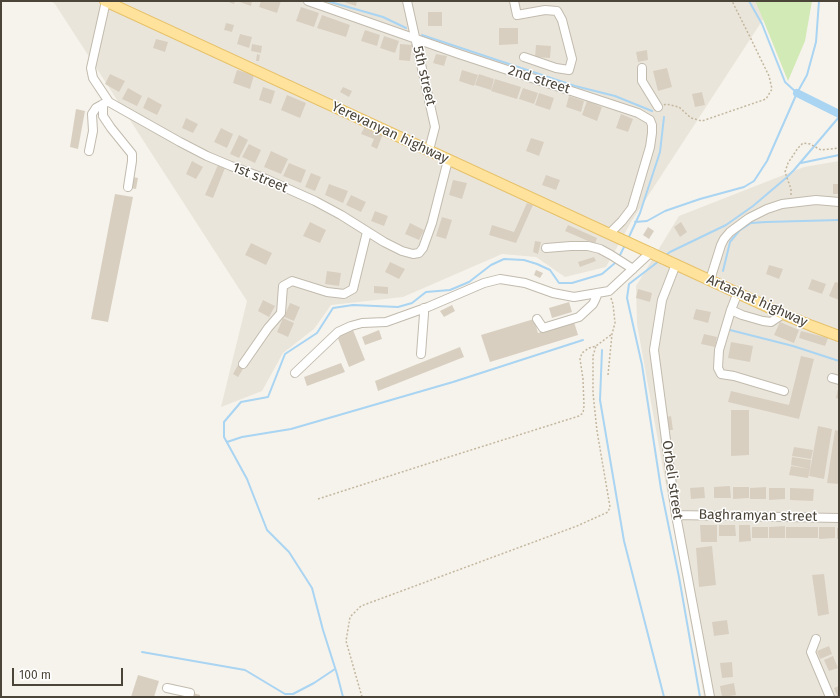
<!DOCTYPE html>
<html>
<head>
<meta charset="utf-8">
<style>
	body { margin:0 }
	#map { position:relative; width:840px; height:698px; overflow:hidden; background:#f6f3ec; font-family:"Fira Sans",sans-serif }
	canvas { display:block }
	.frame { position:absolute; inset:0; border:2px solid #4b4439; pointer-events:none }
	.scale { position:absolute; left:12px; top:668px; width:111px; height:18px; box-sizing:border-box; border:2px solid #4b4439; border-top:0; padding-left:5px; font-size:12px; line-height:14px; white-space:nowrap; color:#4b4439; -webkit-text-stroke:3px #fff; paint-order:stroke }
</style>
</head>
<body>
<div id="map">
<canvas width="840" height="698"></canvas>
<div class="frame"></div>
<div class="scale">100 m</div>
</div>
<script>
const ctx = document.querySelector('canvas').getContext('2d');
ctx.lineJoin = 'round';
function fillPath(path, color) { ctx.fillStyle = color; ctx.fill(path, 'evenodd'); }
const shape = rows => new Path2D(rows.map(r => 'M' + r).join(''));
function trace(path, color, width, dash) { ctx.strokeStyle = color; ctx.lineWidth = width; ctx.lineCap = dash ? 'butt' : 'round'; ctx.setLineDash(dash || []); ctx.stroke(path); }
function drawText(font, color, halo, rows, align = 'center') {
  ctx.font = font + ' "Fira Sans",sans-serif'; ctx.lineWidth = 3; ctx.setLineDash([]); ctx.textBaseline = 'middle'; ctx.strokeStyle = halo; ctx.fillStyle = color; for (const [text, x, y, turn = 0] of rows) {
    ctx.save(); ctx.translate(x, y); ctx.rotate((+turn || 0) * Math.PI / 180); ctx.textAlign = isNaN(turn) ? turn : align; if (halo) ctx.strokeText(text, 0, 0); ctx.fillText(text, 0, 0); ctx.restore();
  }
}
const residential = shape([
	[51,1,775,1,631,222,606,267,565,277,536,257,502,254,403,297,331,305,314,329,283,353,262,391,221,407,247,301,55,4],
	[839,161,839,697,704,697,637,324,636,286,679,216,804,167]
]);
const green = shape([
	[755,1,812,1,805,41,788,81,758,7]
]);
const stream = shape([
	[327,1,383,17,406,28],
	[749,1,762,24,785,82,797,93],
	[422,35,575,86,615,96,652,111],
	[801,163,839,155],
	[635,222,647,221,665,211,700,199,744,187,754,181,767,161,797,93,807,75,816,42,819,1],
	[628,239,640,213,660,152,664,117],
	[666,255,670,252,726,225,753,206,786,178,794,170,839,117],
	[619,257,625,245],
	[659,261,629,284,627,298,642,365,661,489,679,577,700,697],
	[723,271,730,242,739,231,751,223,766,222,839,220],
	[730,330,793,346,839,361],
	[602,350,600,400,624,541,664,697],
	[227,442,242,437,291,429,453,382,583,340],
	[142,652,245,670,285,694,293,694,314,683,335,669],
	[343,697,337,674,323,630,312,588,289,552,267,530,247,479,224,437,224,422,241,402,268,397,285,354,317,333,333,308,353,305,398,307,412,303,426,292,450,290,469,282,491,265,504,259,524,260,537,264,550,270,559,283,572,283,602,274,615,263,617,260]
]);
const canal = shape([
	[797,93,839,114]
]);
const building = shape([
	[226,1,235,1,234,4],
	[237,1,252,1,251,6],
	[261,1,281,1,277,13,259,7],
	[341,1,357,1,356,6],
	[301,7,319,13,314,27,296,21],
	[428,12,442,12,442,26,428,26],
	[322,15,350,25,346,37,317,28],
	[226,23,234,25,232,32,224,30],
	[499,28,518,28,518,44,499,45],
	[365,30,380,35,377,46,361,41],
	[240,34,252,37,249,48,237,44],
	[384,36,399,41,395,53,380,48],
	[156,39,168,42,165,52,153,48],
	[252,44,262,46,261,53,251,51],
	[400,44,412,45,410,61,399,60],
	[536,45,551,46,550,58,535,57],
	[647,50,648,60,638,62,636,52],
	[257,54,260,55,259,61,256,61],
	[436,54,447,56,444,66,433,63],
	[667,68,672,87,658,91,653,71],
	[237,70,254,75,250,89,233,83],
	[462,70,478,75,474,86,459,81],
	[110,74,125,81,119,92,105,84],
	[479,74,494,79,491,90,475,85],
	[495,79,521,87,517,99,491,91],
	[263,87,275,91,271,104,259,100],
	[343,87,352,91,349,97,340,92],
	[128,88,142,96,137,106,122,99],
	[523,88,538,93,534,104,519,99],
	[702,92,705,105,695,107,692,94],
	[539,93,554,98,550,110,535,105],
	[287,95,306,103,300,118,281,110],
	[569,96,584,101,581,112,566,107],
	[148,97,162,105,157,115,143,108],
	[587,101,602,107,597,121,582,115],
	[76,109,85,111,78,149,70,147],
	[621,114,633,119,628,132,616,128],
	[186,118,198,124,193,133,182,128],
	[365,126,383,134,377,149,371,146,374,139,361,134],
	[221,128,233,134,227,148,214,142],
	[239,135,248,140,239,158,230,154],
	[531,138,544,142,539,156,526,151],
	[249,144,261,150,255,163,242,157],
	[271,151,288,159,281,174,264,167],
	[192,161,203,167,196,179,186,174],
	[289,163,306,170,301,183,283,176],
	[218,165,225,168,213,198,205,195],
	[311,173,321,177,315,191,305,187],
	[546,175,560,180,556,190,542,185],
	[133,177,138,178,136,189,130,188],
	[453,180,467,183,462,199,449,195],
	[329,184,348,191,343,203,325,195],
	[833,184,839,184,839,194,833,194],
	[115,194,133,197,108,322,91,319],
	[351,195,366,202,361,212,346,205],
	[527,203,533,205,516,243,489,235,492,225,514,232],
	[375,211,388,216,384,226,371,221],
	[442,217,452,220,446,239,436,236],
	[310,222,326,230,320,243,303,236],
	[681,222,687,232,680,237,674,227],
	[410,223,424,230,419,240,405,234],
	[568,225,597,238,595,244,565,231],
	[648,227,654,231,649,239,643,235],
	[535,241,541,242,538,254,533,252],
	[251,243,272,253,266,265,245,255],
	[594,257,596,261,580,267,578,262],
	[390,262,405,269,399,279,385,272],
	[769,265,783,269,779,279,766,274],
	[536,270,543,273,540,278,534,275],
	[327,271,341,273,339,286,325,284],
	[812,279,826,284,822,294,808,289],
	[835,282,839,283,839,300,829,296],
	[374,286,388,287,388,294,374,293],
	[638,289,652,293,650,302,636,298],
	[263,300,275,306,269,317,258,311],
	[569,302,572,312,552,318,549,308],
	[290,303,300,307,294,321,284,317],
	[452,305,455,311,444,317,440,311],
	[696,309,711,312,708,323,693,319],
	[283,318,294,323,288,337,277,332],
	[534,319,538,333,574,322,578,335,490,362,481,335],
	[780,322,799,330,794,343,774,335],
	[353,330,365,360,349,367,337,336],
	[379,330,382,339,365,345,362,337],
	[801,331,828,338,825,346,799,338],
	[704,334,717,337,715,347,701,344],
	[731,342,753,346,750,362,728,358],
	[460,347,464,357,378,391,375,381],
	[801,356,814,359,799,419,728,402,731,391,789,405],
	[341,363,345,372,307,386,304,377],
	[238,365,243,369,238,377,233,374],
	[838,389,839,389,839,399,836,398],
	[731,410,749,410,749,455,731,456],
	[671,416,673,430,669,430,667,417],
	[818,426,832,429,824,479,809,476],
	[835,430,839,431,839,484,827,483],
	[794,447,813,450,811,459,792,456],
	[792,457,811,460,810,469,791,465],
	[791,466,810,469,808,478,789,475],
	[730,486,731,498,714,498,714,487],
	[704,487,705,498,691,499,690,488],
	[733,487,749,487,749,498,733,499],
	[766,487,766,499,750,499,750,488],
	[769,488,785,488,785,499,769,500],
	[790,488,814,489,813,501,790,500],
	[700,525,717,525,717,542,701,542],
	[719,525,735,525,736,536,719,536],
	[739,525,750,525,751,541,739,542],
	[785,526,785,538,769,538,769,527],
	[752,527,768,527,768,538,752,538],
	[786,527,818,527,818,538,786,538],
	[819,527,835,527,835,538,819,539],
	[837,528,839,528,839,539,837,539],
	[712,546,716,585,699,587,696,548],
	[824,574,829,614,818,616,812,575],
	[727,620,729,634,714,636,712,622],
	[829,646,832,654,820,659,817,651],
	[833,656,838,668,829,671,824,660],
	[732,662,733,677,722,678,720,663],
	[138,675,159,681,154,697,131,697],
	[734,683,736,695,722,697,720,686],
	[839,686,839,697,838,697,834,688],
	[193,693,200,695,200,697,192,697]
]);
const path = shape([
	[664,105,666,104,679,107,691,118,702,121,766,99,772,89,769,76,750,37,732,1],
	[791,195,791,189,785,172,788,163,798,148,803,143,810,144,821,150,839,148],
	[608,375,612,334,615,323,613,304,611,298],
	[318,499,433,462,579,416,583,413,584,406,583,379,580,359,582,353,589,348,596,346,612,334],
	[362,697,346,641,350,617,361,606,577,526,608,512,610,507,597,431,593,393,593,356,596,346]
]);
const minor = shape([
	[106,1,91,68,93,78,109,102,132,115,180,142,207,156,231,166,266,179,315,201,341,215,384,242,402,251,413,254,419,253,423,248,432,223,448,160],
	[308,1,459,54,638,113,650,120,652,125,652,133,650,147,632,208,622,221,609,234],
	[407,1,435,127,429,150],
	[514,1,517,15,545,10,557,11,562,20,572,59,569,70,556,68,524,57],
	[642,68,642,81,658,107],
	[103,104,103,116,111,128,132,154,132,161,128,187],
	[89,151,93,131,92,114,96,108,107,102],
	[546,248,571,246,588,246,600,249,611,255,633,269],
	[676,264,662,300,654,350,676,515,710,697],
	[710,280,721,245,724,239,730,232,749,218,767,209,782,204,816,200,839,202],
	[738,292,731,310,719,350,718,368,721,374,734,376,784,391],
	[731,310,742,315,763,321,771,322,783,314],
	[537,319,543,328,579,317,593,304,595,300,598,293],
	[421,354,424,314,424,308],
	[243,364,268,328,281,313,283,286,292,281,327,292,344,294,353,289,367,232],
	[295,373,338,332,351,326,362,323,386,322,428,307,484,283,500,279,525,283,553,293,574,297,609,291,651,252],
	[832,378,839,380],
	[676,515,839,518],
	[816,639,811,652,830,697],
	[167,688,190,693,189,697]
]);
const major = shape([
	[105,1,783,314,812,326,839,336]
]);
const streetNames = [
	["5th street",424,76,77],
	["2nd street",539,80,18],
	["Yerevanyan highway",390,133,25],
	["1st street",260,178,22],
	["Artashat highway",757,301,24],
	["Orbeli street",672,480,82],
	["Baghramyan street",758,516,1]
];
fillPath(residential, '#eae5da');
fillPath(green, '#d2eab5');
trace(stream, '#a9d4f2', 2);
trace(canal, '#a9d4f2', 8);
fillPath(building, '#d8cfc1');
trace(minor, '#c2bbae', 10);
trace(major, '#e6c16a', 12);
trace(path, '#c4b79f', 1.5, [2, 2]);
trace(minor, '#fff', 8);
trace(major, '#ffe39c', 10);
drawText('14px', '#4b4439', '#fff', streetNames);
</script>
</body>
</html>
